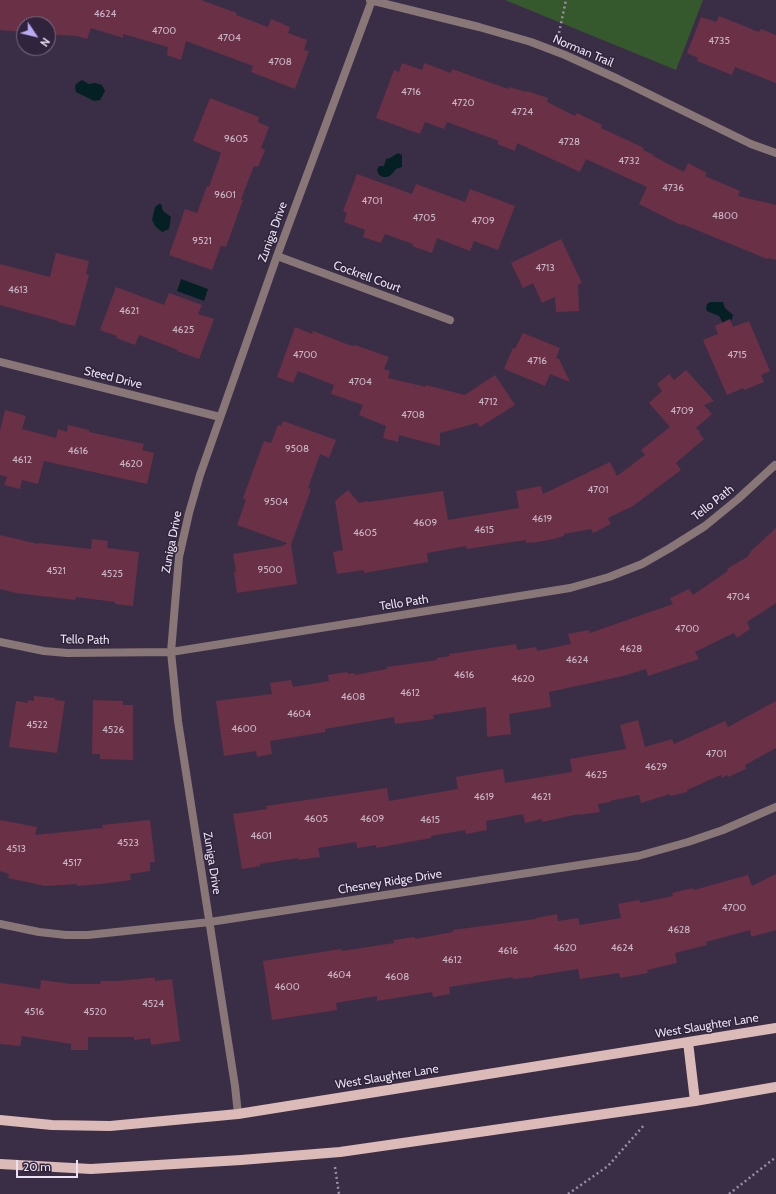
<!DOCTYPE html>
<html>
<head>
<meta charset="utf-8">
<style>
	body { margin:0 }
	#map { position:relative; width:776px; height:1194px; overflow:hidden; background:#3a2e47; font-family:Cabin,sans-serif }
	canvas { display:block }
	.north { position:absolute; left:16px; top:16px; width:40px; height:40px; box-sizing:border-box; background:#30243c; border:1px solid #7a7085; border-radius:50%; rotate:125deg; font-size:11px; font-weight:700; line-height:16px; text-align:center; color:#e9e2f2 }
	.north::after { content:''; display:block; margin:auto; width:14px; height:18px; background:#baaaf6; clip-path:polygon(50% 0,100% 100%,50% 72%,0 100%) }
	.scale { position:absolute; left:16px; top:1160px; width:62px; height:18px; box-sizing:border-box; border:2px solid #e9e2f2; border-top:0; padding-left:5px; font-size:12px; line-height:14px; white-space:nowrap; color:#e9e2f2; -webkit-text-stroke:3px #30243c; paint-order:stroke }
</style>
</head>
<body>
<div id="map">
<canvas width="776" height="1194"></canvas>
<div class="north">N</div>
<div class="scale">20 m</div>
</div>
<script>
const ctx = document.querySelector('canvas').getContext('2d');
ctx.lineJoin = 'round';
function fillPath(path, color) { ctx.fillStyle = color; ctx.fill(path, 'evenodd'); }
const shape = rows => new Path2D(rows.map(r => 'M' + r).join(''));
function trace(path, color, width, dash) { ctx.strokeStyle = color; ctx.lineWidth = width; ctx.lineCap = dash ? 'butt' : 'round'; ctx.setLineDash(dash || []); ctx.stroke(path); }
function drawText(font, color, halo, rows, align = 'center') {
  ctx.font = font + ' Cabin,sans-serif'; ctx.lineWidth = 3; ctx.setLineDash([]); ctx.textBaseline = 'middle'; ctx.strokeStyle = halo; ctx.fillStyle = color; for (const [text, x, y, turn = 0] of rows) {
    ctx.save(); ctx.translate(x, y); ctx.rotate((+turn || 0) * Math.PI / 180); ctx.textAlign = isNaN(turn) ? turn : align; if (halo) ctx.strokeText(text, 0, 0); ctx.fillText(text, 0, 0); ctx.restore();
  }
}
const green = shape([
	[505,0,703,0,676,70]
]);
const water = shape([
	[82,80,89,84,95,83,102,85,105,91,100,100,94,101,76,92,75,87,76,84],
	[398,153,402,155,402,167,396,169,391,175,387,177,383,177,379,175,377,170,379,166,384,166,386,159,390,158],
	[159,204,161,204,163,211,171,217,169,229,162,232,155,226,152,220,155,207],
	[181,279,208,289,204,301,177,291],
	[710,302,723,302,725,308,733,315,732,319,729,323,723,323,719,316,707,311,706,308,707,304]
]);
const building = shape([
	[0,0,201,0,237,13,236,15,268,27,271,19,290,27,288,33,307,40,304,50,309,51,295,89,251,72,253,66,186,41,181,60,167,55,168,47,123,34,123,38,91,28,87,39,76,36,48,34,48,24,24,24,24,32,0,30],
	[719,16,759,32,761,29,776,35,776,83,735,67,732,75,697,61,698,58,687,53,701,17,716,22],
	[402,63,422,70,424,63,451,73,452,69,508,89,509,87,526,92,527,91,548,98,547,102,575,116,577,113,602,125,601,128,644,148,643,150,654,155,653,156,684,172,688,163,707,173,705,176,740,191,738,196,776,205,776,260,768,258,767,259,682,224,681,225,639,204,647,187,586,159,580,172,517,143,515,151,497,144,499,141,447,122,444,129,425,122,420,134,376,118,394,70,399,72],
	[210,98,259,117,258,122,269,127,261,148,265,150,258,167,254,166,241,199,243,200,226,247,221,246,212,270,169,255,185,209,197,213,207,186,209,187,221,153,193,141],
	[357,174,412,194,416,184,465,202,470,189,515,206,498,250,474,241,470,251,437,238,432,253,412,246,413,244,385,234,381,243,363,237,365,230,344,222,347,213,343,211],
	[561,239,582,283,578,285,579,311,556,312,555,297,542,303,533,283,523,288,511,263],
	[56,253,89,261,86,274,89,275,75,326,58,322,58,321,0,305,0,264,50,277],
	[116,287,164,305,169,293,202,305,198,314,214,319,199,359,177,351,178,350,139,335,135,345,116,338,117,336,100,330],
	[730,319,733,327,749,321,770,371,761,375,764,382,744,390,743,388,727,395,703,340,718,334,715,326],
	[295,327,312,334,313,331,349,345,354,346,355,345,389,357,384,369,390,371,388,378,426,387,426,385,465,395,495,375,515,405,480,427,477,423,440,433,440,446,399,435,398,442,383,438,386,426,359,415,363,405,331,394,334,385,298,371,293,383,277,377],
	[523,333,560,348,556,358,559,359,570,382,550,374,545,386,504,369,513,348,515,349],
	[686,370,714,401,704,405,712,414,696,428,700,432,699,433,704,439,676,463,681,470,633,506,608,518,611,524,593,533,591,529,564,534,564,536,554,539,532,543,532,542,526,543,526,540,467,549,466,546,444,550,427,553,428,562,364,573,364,570,337,574,333,552,343,550,335,501,348,490,359,503,368,501,368,502,443,491,448,520,519,508,516,491,541,486,543,494,610,462,617,476,645,455,641,450,670,427,649,403,662,391,657,384,669,374,674,380],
	[5,410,26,416,22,429,56,438,58,429,67,432,68,425,89,430,89,432,144,444,142,450,154,453,147,484,44,461,38,484,22,480,20,489,4,485,7,477,0,475,0,431],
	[283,421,336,440,329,458,320,454,308,488,311,489,291,545,297,584,237,593,234,572,236,571,233,554,283,546,287,543,237,525,246,500,243,498,264,441,271,443,278,425,281,426],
	[776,528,776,603,747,622,750,629,737,638,734,633,695,652,699,659,648,676,646,669,623,676,549,692,551,707,509,714,511,734,487,737,486,707,433,715,434,719,395,724,394,717,325,729,325,732,270,741,272,754,257,757,256,751,224,756,216,701,272,694,270,683,291,680,293,687,329,681,328,675,347,672,348,674,355,673,355,675,387,669,387,667,437,660,437,658,450,656,449,654,471,651,516,644,517,650,536,647,537,651,571,644,568,634,589,630,590,633,673,604,670,598,689,589,693,595,728,571,727,569,747,557,752,550],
	[0,535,38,544,38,543,91,549,92,539,108,541,107,548,139,552,133,606,115,604,115,602,76,597,75,600,16,593,0,589],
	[34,696,55,698,55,700,65,701,57,753,9,747,16,701,28,703,28,700,34,701],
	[93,700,123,701,123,705,133,705,133,760,100,759,100,754,92,754],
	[776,701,776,748,745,765,746,769,728,777,727,775,722,778,721,775,687,790,687,792,670,796,670,794,641,803,639,795,610,801,610,802,598,804,600,812,579,815,579,814,542,822,542,819,525,823,523,814,486,821,487,830,466,834,465,830,431,836,431,838,376,848,376,845,357,848,356,842,318,848,320,857,298,860,298,858,260,864,260,866,242,869,233,814,267,809,266,806,387,788,389,801,458,789,456,777,503,769,505,783,572,772,570,759,626,749,620,725,638,720,645,747,672,739,674,744,725,721,728,727],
	[0,820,37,827,35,835,103,828,102,825,150,820,155,862,150,862,150,871,130,874,131,880,101,884,77,886,77,884,45,886,8,878,9,874,0,871],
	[776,874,776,930,751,937,750,930,706,942,707,945,675,953,677,963,647,970,648,973,620,978,619,973,580,979,578,969,534,976,534,977,513,979,513,977,449,987,450,994,433,997,432,992,377,1001,377,996,336,1003,337,1010,272,1020,263,961,341,949,342,951,394,943,393,940,415,937,415,939,453,932,453,930,536,919,536,918,557,914,558,921,578,918,580,925,621,918,618,904,639,900,640,903,673,896,672,893,693,888,694,890,748,875,752,886],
	[149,978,155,978,155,981,172,979,180,1041,151,1045,150,1038,134,1040,134,1037,88,1037,88,1050,71,1050,71,1044,22,1036,20,1046,0,1044,0,983,40,989,41,980,71,984,100,984,101,981,118,981]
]);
const path = shape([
	[559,33,566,0],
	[335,1167,339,1194],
	[568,1194,608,1166,645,1124],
	[729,1194,776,1157]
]);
const street = shape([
	[370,0,479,27,531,42,565,55,618,79,751,144,776,153],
	[277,256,450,320],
	[0,362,220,417],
	[0,642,44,651,67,653,171,652,570,588,609,577,642,564,670,548,705,526,738,499,775,465,776,466],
	[0,924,39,932,66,935,88,935,210,922,638,856,688,842,723,830,776,807],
	[238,1114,235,1086,178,721,171,652,179,557,189,513,200,475,277,256,372,0]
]);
const primary = shape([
	[688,1042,695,1101],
	[0,1120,52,1125,110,1126,238,1114,776,1028],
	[0,1164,91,1169,241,1160,340,1152,695,1101,776,1087]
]);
const numberNames = [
	["4624",105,14],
	["4700",164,31],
	["4704",229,38],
	["4735",719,41],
	["4708",280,62],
	["4716",411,92],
	["4720",463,103],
	["4724",522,112],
	["9605",236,139],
	["4728",569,142],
	["4732",629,161],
	["4736",673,188],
	["9601",225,195],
	["4701",372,201],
	["4800",725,216],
	["4705",424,218],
	["4709",483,221],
	["9521",202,241],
	["4713",545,268],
	["4613",18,290],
	["4621",129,311],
	["4625",183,330],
	["4700",305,355],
	["4715",737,355],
	["4716",537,361],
	["4704",360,382],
	["4712",488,402],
	["4709",682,411],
	["4708",413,415],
	["9508",297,449],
	["4616",78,451],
	["4612",22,460],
	["4620",131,464],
	["4701",598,490],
	["9504",276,502],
	["4619",542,519],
	["4609",425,523],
	["4615",484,530],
	["4605",365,533],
	["9500",270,570],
	["4521",56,571],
	["4525",112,574],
	["4704",738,597],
	["4700",687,629],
	["4628",631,649],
	["4624",577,660],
	["4616",464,675],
	["4620",523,679],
	["4612",410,693],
	["4608",353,697],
	["4604",299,714],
	["4522",37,725],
	["4600",244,729],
	["4526",113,730],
	["4701",716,754],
	["4629",656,767],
	["4625",596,775],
	["4619",484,797],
	["4621",541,797],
	["4605",316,819],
	["4609",372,819],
	["4615",430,820],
	["4601",261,836],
	["4523",128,843],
	["4513",16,849],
	["4517",72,863],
	["4700",734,908],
	["4628",679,930],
	["4620",565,948],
	["4624",622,948],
	["4616",508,951],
	["4612",452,960],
	["4604",339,975],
	["4608",397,977],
	["4600",287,987],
	["4524",153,1004],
	["4516",34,1012],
	["4520",95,1012]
];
const streetNames = [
	["Norman Trail",583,51,23],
	["Zuniga Drive",273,232,-70],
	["Cockrell Court",367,277,20],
	["Steed Drive",113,378,14],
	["Tello Path",713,503,-38],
	["Zuniga Drive",172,542,-79],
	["Tello Path",404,603,-9],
	["Tello Path",85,640,1],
	["Zuniga Drive",212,863,81],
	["Chesney Ridge Drive",390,882,-9],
	["West Slaughter Lane",707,1026,-9],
	["West Slaughter Lane",387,1077,-9]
];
fillPath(green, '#35592d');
fillPath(water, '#052025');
fillPath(building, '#6a3045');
trace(path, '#9a90a4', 2.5, [2, 3]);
trace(street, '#887776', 8);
trace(primary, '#dcbab7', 10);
drawText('10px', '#c9b6c7', null, numberNames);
drawText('12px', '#e9e2f2', '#30243c', streetNames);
</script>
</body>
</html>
